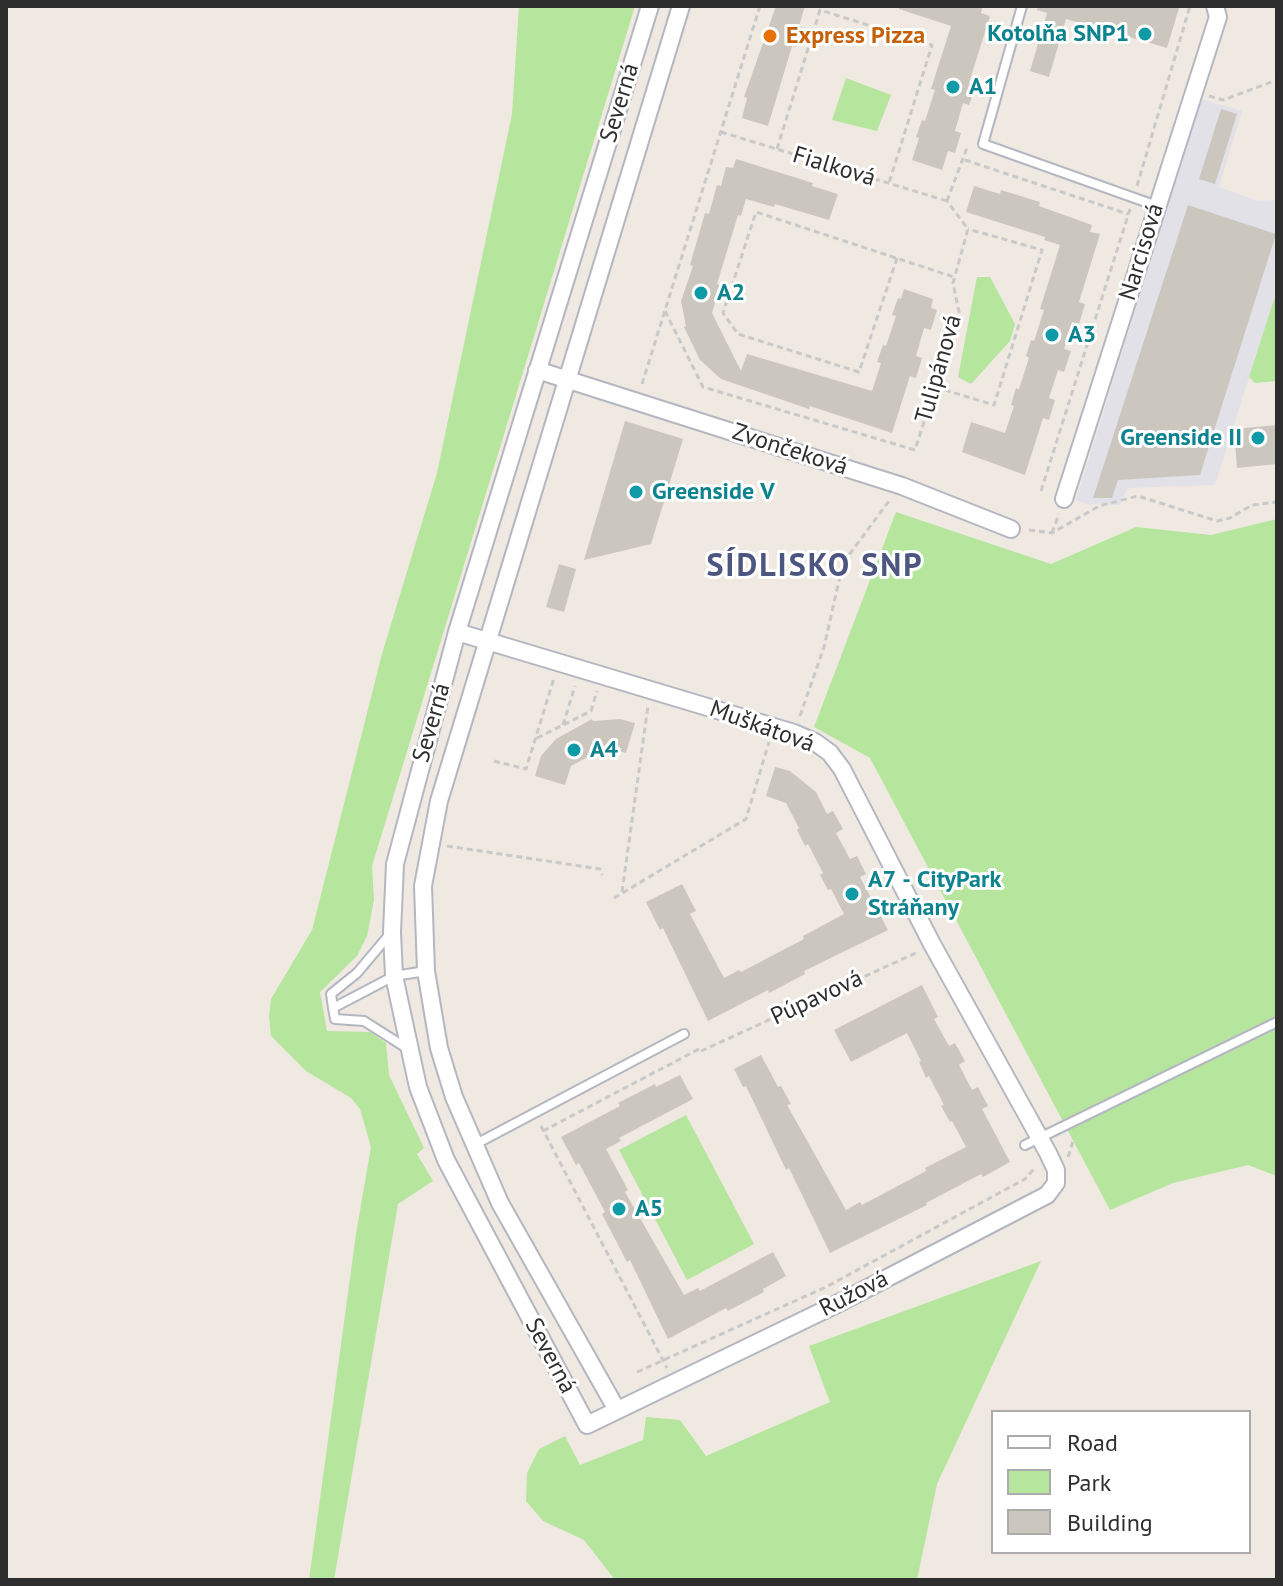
<!DOCTYPE html>
<html>
<head>
<meta charset="utf-8">
<style>
	body { margin:0 }
	#map { position:relative; width:1283px; height:1586px; overflow:hidden; background:#efe9e1; font-family:"PT Sans",sans-serif }
	canvas { display:block }
	.frame { position:absolute; inset:0; border:8px solid #2e2e2e; pointer-events:none }
	.legend { position:absolute; left:991px; top:1410px; width:260px; height:144px; box-sizing:border-box; background:#fff; border:2px solid #ababab; margin:0; padding:10px 14px; list-style:none; font-size:24px; color:#2e2e2e }
	.legend li { display:flex; align-items:center; gap:16px; height:40px }
	.legend b { width:40px; border:2px solid #ababab }
</style>
</head>
<body>
<div id="map">
<canvas width="1283" height="1586"></canvas>
<div class="frame"></div>
<ul class="legend">
<li><b style="height:10px;background:#fff"></b>Road</li>
<li><b style="height:22px;background:#b6e59e"></b>Park</li>
<li><b style="height:22px;background:#cbc7bf"></b>Building</li>
</ul>
</div>
<script>
const ctx = document.querySelector('canvas').getContext('2d');
ctx.lineJoin = 'round';
function fillPath(path, color) { ctx.fillStyle = color; ctx.fill(path, 'evenodd'); }
const shape = rows => new Path2D(rows.map(r => 'M' + r).join(''));
function trace(path, color, width, dash) { ctx.strokeStyle = color; ctx.lineWidth = width; ctx.lineCap = dash ? 'butt' : 'round'; ctx.setLineDash(dash || []); ctx.stroke(path); }
function drawText(font, color, halo, rows, align = 'center') {
  ctx.font = font + ' "PT Sans",sans-serif'; ctx.lineWidth = 6; ctx.setLineDash([]); ctx.textBaseline = 'middle'; ctx.strokeStyle = halo; ctx.fillStyle = color; for (const [text, x, y, turn = 0] of rows) {
    ctx.save(); ctx.translate(x, y); ctx.rotate((+turn || 0) * Math.PI / 180); ctx.textAlign = isNaN(turn) ? turn : align; if (halo) ctx.strokeText(text, 0, 0); ctx.fillText(text, 0, 0); ctx.restore();
  }
}
const industrial = shape([
	[1201,99,1242,111,1219,187,1258,201,1277,200,1277,289,1215,485,1128,488,1120,505,1087,504,1076,500]
]);
const green = shape([
	[519,6,635,6,372,866,374,900,367,936,357,956,320,992,327,1031,370,1032,386,1043,389,1075,424,1148,417,1154,433,1181,398,1204,334,1580,309,1580,356,1234,371,1147,360,1109,351,1098,306,1071,271,1036,269,1016,271,999,312,930,382,654,437,473,512,114],
	[846,78,891,95,877,131,832,120],
	[977,277,990,277,1015,324,1010,341,971,384,958,377],
	[1274,299,1277,300,1277,381,1255,383,1249,377],
	[896,512,1051,564,1136,527,1211,535,1277,519,1277,1176,1248,1165,1173,1183,1110,1210,870,758,814,727],
	[686,1115,754,1244,687,1280,619,1150],
	[1041,1261,937,1484,917,1580,615,1580,584,1540,543,1521,526,1501,527,1473,539,1449,565,1436,580,1465,643,1440,646,1417,680,1420,706,1456,830,1402,809,1346]
]);
const building = shape([
	[776,6,805,6,799,26,802,27,796,47,792,46,768,126,742,118,747,98,744,97],
	[899,6,983,6,981,13,990,16,969,83,976,85,969,105,963,103,955,131,961,133,955,153,948,151,942,170,912,160,919,138,916,137,922,120,925,121,935,90,931,89,951,26,899,9],
	[1038,6,1171,6,1179,8,1167,48,1066,19,1049,77,1030,71,1047,13,1037,10],
	[1221,109,1237,114,1215,184,1199,179],
	[736,159,813,183,812,186,838,194,829,220,775,204,774,207,746,199,741,216,738,215,717,284,720,285,712,313,741,371,747,354,872,391,881,363,877,362,883,345,886,346,896,316,892,315,898,298,901,299,904,289,933,299,931,308,937,310,931,330,924,328,916,356,922,358,916,378,910,376,892,433,810,406,809,409,721,379,700,360,684,327,686,326,681,301,693,266,690,265,705,213,709,214,717,185,721,186,726,167,733,168],
	[974,186,1000,194,1001,190,1040,202,1039,206,1092,225,1090,232,1100,234,1079,302,1085,304,1079,324,1072,322,1064,349,1071,351,1064,372,1058,370,1049,398,1055,400,1049,420,1043,418,1025,475,962,452,971,422,1005,433,1014,406,1011,405,1016,388,1019,389,1029,358,1026,356,1031,340,1034,341,1044,310,1040,309,1060,245,1044,240,1045,237,966,212],
	[1188,205,1276,234,1200,475,1118,480,1112,498,1093,498],
	[625,421,683,439,651,544,584,560],
	[1277,425,1277,464,1237,468,1234,429],
	[559,564,576,569,564,612,546,607],
	[592,719,593,721,620,719,635,723,626,753,606,747,571,766,565,785,535,776,541,756,556,739],
	[775,767,790,771,816,792,827,814,833,811,843,829,836,833,850,859,857,856,866,874,860,877,888,930,804,971,805,974,769,993,768,990,708,1021,663,928,660,930,646,902,682,884,696,911,690,914,724,978,739,970,741,972,804,939,803,936,844,914,831,889,828,890,820,875,823,873,808,844,805,846,797,830,799,828,786,803,766,796],
	[922,985,938,1017,934,1019,949,1046,955,1043,965,1061,959,1065,972,1090,978,1087,988,1106,982,1109,1010,1162,983,1177,981,1174,926,1203,927,1205,830,1253,789,1168,786,1170,746,1086,743,1087,734,1069,761,1055,778,1087,781,1086,791,1104,787,1105,846,1210,860,1202,862,1205,926,1171,925,1168,966,1147,952,1121,950,1122,941,1106,944,1105,929,1076,926,1078,919,1062,921,1061,907,1033,851,1062,834,1030],
	[680,1075,693,1099,619,1138,621,1141,606,1149,628,1190,625,1192,684,1295,698,1288,700,1291,773,1252,786,1276,763,1289,764,1292,728,1311,726,1308,668,1339,630,1260,627,1262,602,1214,605,1212,579,1163,576,1165,561,1137,620,1106,618,1103,655,1084,656,1087]
]);
const path = shape([
	[1209,96,1223,100,1277,80],
	[721,132,947,201],
	[777,149,820,10,932,45,889,183],
	[965,160,1128,214],
	[1137,186,1190,6],
	[947,201,968,145],
	[897,258,859,372,738,334,723,313,756,212,954,277],
	[665,311,703,387,915,450,959,312,953,283,968,229,947,201],
	[642,384,760,6],
	[935,387,994,405,1042,250,968,229],
	[1041,491,1130,209],
	[1029,530,1052,533,1099,506,1138,496,1217,521,1230,518,1252,505,1277,502],
	[1052,533,1059,514],
	[800,716,824,647,843,563,889,501],
	[563,725,575,686],
	[537,738,591,711,597,691],
	[494,761,526,769,554,678],
	[447,846,600,869,602,875],
	[622,892,648,706],
	[614,898,746,819,769,742],
	[701,1051,918,952],
	[541,1126,667,1368],
	[543,1131,699,1049],
	[1068,1157,1074,1138],
	[637,1372,826,1287,1025,1179,1035,1168]
]);
const service = shape([
	[1022,6,983,144,1157,206],
	[389,935,357,973,331,994,333,1008,335,1019,364,1021,408,1049],
	[333,1008,394,976,426,971],
	[474,1145,684,1034],
	[1025,1145,1277,1022]
]);
const minor = shape([
	[537,370,902,486,1011,529],
	[1064,499,1218,17,1215,6],
	[457,632,794,733,815,742,830,753,842,769,932,944,1048,1153,1056,1170,1056,1183,1047,1195,835,1305,587,1425,446,1160,418,1087,394,976,392,932,395,864,457,632,650,6],
	[617,1410,500,1203,454,1097,439,1048,426,971,423,886,439,801,681,6]
]);
const markers = [
	[1145,34,8,"#0f9aa8"],
	[770,36,8,"#e8710a"],
	[953,87,8,"#0f9aa8"],
	[701,293,8,"#0f9aa8"],
	[1052,335,8,"#0f9aa8"],
	[1258,438,8,"#0f9aa8"],
	[636,492,8,"#0f9aa8"],
	[574,750,8,"#0f9aa8"],
	[852,894,8,"#0f9aa8"],
	[619,1209,8,"#0f9aa8"]
];
const cultureNames = [
	["Kotolňa SNP1",1129,34,"right"],
	["A1",969,87],
	["A2",717,293],
	["A3",1068,335],
	["Greenside II",1242,438,"right"],
	["Greenside V",652,492],
	["A4",590,750],
	["A7 - CityPark",868,880],
	["Stráňany",868,908],
	["A5",635,1209]
];
const foodNames = [
	["Express Pizza",786,36]
];
const streetNames = [
	["Severná",620,103,-73],
	["Fialková",834,167,17],
	["Narcisová",1142,252,-73],
	["Tulipánová",939,369,-74],
	["Zvončeková",790,450,18],
	["Severná",432,723,-74],
	["Muškátová",762,727,20],
	["Púpavová",817,998,-25],
	["Ružová",854,1294,-27],
	["Severná",550,1356,62]
];
const districtNames = [
	["SÍDLISKO SNP",815,567]
];
fillPath(industrial, '#e3e1e8');
fillPath(green, '#b6e59e');
fillPath(building, '#cbc7bf');
trace(service, '#b4b7c1', 12);
trace(minor, '#b4b7c1', 20);
trace(path, '#c9c9c9', 3, [6, 4]);
trace(service, '#fff', 8);
trace(minor, '#fff', 16);
for (const [x, y, r, color] of markers) { const dot = new Path2D(); dot.arc(x, y, r, 0, 2 * Math.PI); ctx.fillStyle = color; ctx.fill(dot); trace(dot, '#fff', 3); }
drawText('bold 24px', '#0d838f', '#fff', cultureNames, 'left');
drawText('bold 24px', '#c56008', '#fff', foodNames, 'left');
drawText('24px', '#2e2e2e', '#fff', streetNames);
ctx.letterSpacing = '2px';
drawText('bold 32px', '#4d5680', '#fff', districtNames);
ctx.letterSpacing = '0px';
</script>
</body>
</html>
